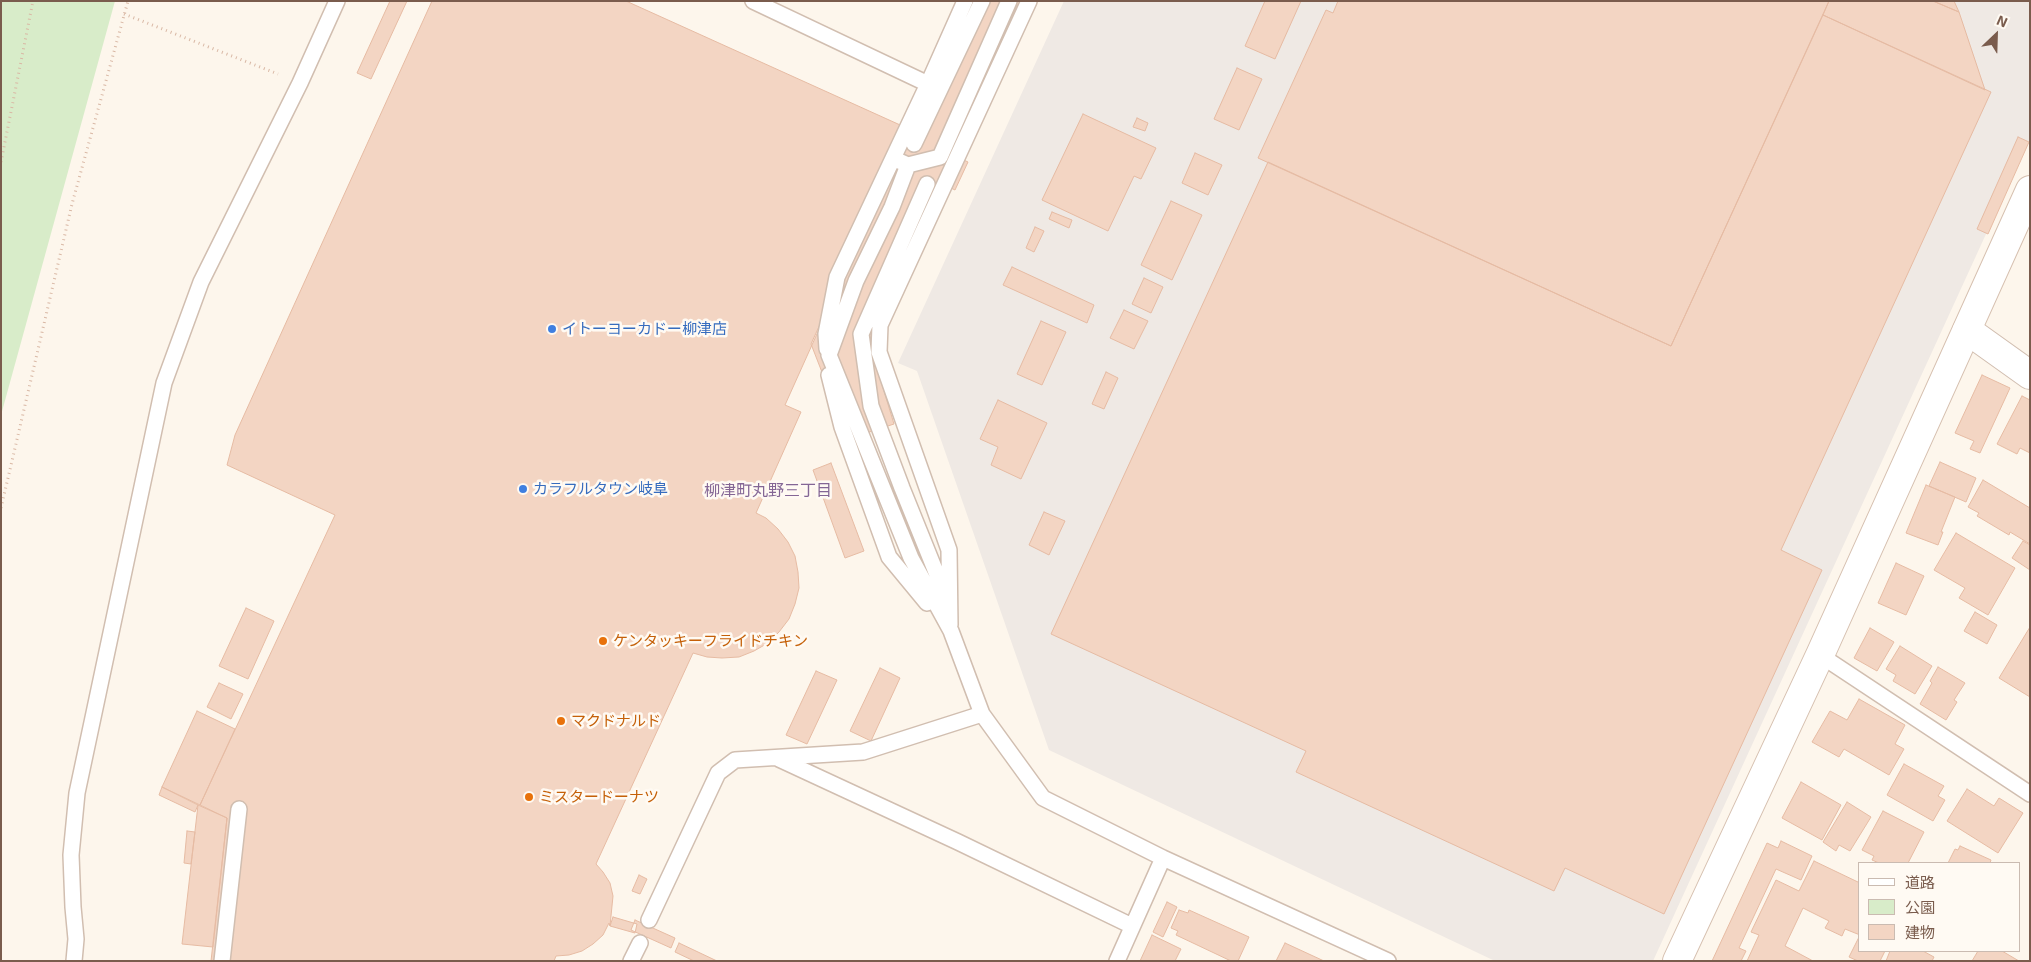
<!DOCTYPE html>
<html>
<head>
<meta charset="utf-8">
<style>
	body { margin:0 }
	#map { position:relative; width:2031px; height:962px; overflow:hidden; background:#fdf6ec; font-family:"Exo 2","Noto Sans JP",sans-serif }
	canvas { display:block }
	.frame { position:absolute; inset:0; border:2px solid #7a5c4d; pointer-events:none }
	.legend { position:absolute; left:1858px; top:862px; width:162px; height:90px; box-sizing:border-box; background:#fffaf3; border:1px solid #cabbb1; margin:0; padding:6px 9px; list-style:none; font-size:15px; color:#7a5c4d }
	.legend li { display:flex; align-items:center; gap:10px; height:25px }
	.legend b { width:25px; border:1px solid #cabbb1 }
	.north { position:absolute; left:1971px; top:10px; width:50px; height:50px; -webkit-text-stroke:4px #fffaf3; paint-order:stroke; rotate:24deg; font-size:14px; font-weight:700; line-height:20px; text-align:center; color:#7a5c4d }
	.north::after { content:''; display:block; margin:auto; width:18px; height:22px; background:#7a5c4d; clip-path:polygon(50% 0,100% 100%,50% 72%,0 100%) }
</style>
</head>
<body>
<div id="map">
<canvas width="2031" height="962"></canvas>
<div class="frame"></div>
<ul class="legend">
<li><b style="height:6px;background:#fff"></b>道路</li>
<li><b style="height:14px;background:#d8ecc9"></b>公園</li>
<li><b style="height:14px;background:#f3d5c3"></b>建物</li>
</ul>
<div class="north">N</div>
</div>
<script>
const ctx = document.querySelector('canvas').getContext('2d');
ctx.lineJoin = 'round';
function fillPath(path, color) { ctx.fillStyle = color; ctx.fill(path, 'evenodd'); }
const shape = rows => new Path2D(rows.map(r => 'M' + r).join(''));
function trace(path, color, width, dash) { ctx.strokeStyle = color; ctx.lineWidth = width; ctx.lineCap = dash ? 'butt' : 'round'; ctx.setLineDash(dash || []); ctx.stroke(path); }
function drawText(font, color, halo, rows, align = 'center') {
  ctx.font = font + ' "Exo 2","Noto Sans JP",sans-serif'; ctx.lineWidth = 5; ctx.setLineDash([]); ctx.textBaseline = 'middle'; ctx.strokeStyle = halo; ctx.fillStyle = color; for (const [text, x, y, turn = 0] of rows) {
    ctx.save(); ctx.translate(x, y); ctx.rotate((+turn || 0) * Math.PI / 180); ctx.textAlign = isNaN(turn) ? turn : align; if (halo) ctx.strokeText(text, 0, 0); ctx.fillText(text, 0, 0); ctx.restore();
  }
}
const industrial = shape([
	[1064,1,2030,1,2030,138,1653,961,1495,961,1049,750,917,371,898,363]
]);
const green = shape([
	[1,1,115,1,1,415]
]);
const building = shape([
	[390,1,407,1,371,79,357,73,390,1],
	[432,1,626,1,909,129,785,405,801,412,756,513,766,518,778,529,788,542,795,556,798,572,799,588,795,604,789,619,779,632,768,643,754,651,739,657,722,658,707,657,693,653,596,864,603,872,610,883,613,896,610,926,609,923,603,935,593,944,582,951,569,955,556,956,554,961,211,961,227,818,200,805,335,515,227,465,235,435,432,1],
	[968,1,1023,1,953,155,968,162,955,190,941,183,879,320,877,368,894,424,848,439,811,344,968,1],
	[1265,1,1301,1,1275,59,1245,46,1265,1],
	[1338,1,1829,1,1671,346,1258,158,1326,10,1333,13,1338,1],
	[1829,1,1933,1,1959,12,1985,90,1823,15,1829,1],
	[1933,1,1954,1,1959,12,1933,1],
	[1823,15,1991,92,1781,550,1822,570,1664,914,1565,868,1554,891,1296,772,1306,751,1051,634,1268,162,1671,346,1823,15],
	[1237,68,1262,79,1239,130,1214,119,1237,68],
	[1083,114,1156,148,1141,179,1134,176,1108,231,1042,200,1083,114],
	[1137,118,1148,123,1145,131,1133,127,1137,118],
	[2018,137,2029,142,1988,234,1977,229,2018,137],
	[1195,153,1222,165,1208,195,1182,183,1195,153],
	[1171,201,1202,215,1172,280,1141,265,1171,201],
	[1052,212,1072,220,1069,228,1049,219,1052,212],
	[1035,227,1044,231,1034,252,1026,248,1035,227],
	[1012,267,1094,305,1087,323,1003,285,1012,267],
	[1144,278,1163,287,1151,313,1132,304,1144,278],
	[1124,310,1148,321,1134,349,1110,338,1124,310],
	[1041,321,1066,332,1042,385,1017,374,1041,321],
	[1106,372,1118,378,1104,409,1092,404,1106,372],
	[1982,375,2010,388,1980,453,1970,449,1974,441,1955,433,1982,375],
	[2022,396,2030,400,2030,453,2020,448,2017,454,1997,444,2022,396],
	[998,400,1047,423,1021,479,991,465,998,447,980,439,998,400],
	[1940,462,1976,478,1966,502,1929,486,1940,462],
	[831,463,864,551,845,558,813,470,831,463],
	[1983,480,2030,508,2030,544,2010,532,2009,535,1977,516,1979,513,1968,507,1983,480],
	[1926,485,1955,497,1941,532,1943,532,1938,545,1906,533,1926,485],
	[1044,512,1065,521,1049,555,1029,545,1044,512],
	[1956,533,2015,568,1988,615,1959,598,1965,588,1934,570,1956,533],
	[2023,541,2030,545,2030,570,2012,558,2023,541],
	[1896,563,1924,576,1906,615,1878,603,1896,563],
	[246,608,274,621,248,679,219,666,246,608],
	[1975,612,1997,625,1987,644,1964,631,1975,612],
	[2030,627,2030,697,1999,678,2030,627],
	[1870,628,1894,642,1877,671,1854,658,1870,628],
	[1900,646,1932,666,1915,694,1893,681,1896,675,1886,669,1900,646],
	[1938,667,1965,683,1954,700,1957,702,1946,720,1920,704,1932,683,1930,681,1938,667],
	[880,668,900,678,871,741,850,731,880,668],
	[816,671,837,680,807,744,786,735,816,671],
	[219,683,243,694,231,719,207,707,219,683],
	[1859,699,1905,725,1895,744,1904,749,1889,775,1844,749,1839,757,1812,742,1830,711,1847,720,1859,699],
	[197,711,235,729,200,805,162,787,197,711],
	[1904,764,1944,786,1938,796,1945,800,1933,821,1887,795,1904,764],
	[1801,782,1841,805,1822,840,1782,818,1801,782],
	[162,787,198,805,195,812,159,795,162,787],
	[1967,789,1994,806,1999,798,2023,813,1998,853,1947,821,1967,789],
	[1847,802,1871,817,1850,851,1839,845,1836,851,1823,842,1847,802],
	[198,805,227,818,213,947,182,944,198,805],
	[1883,811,1924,832,1908,863,1879,863,1872,860,1874,856,1862,850,1883,811],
	[187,831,195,832,191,864,184,863,187,831],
	[1781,841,1812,856,1801,880,1776,869,1739,948,1746,951,1741,961,1712,961,1767,843,1778,848,1781,841],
	[1960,846,1991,860,1990,863,1948,863,1955,849,1958,850,1960,846],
	[1814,861,1860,883,1860,951,1885,951,1880,961,1858,961,1849,957,1860,935,1845,929,1842,936,1825,928,1829,921,1803,908,1785,946,1813,961,1747,961,1759,935,1751,932,1776,880,1799,891,1814,861],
	[639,875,647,879,640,894,632,891,639,875],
	[1167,902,1177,907,1163,937,1153,932,1167,902],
	[1179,910,1188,913,1189,910,1249,937,1238,961,1231,961,1176,935,1178,931,1171,928,1179,910],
	[613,917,637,924,635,933,610,926,613,917],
	[635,920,675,938,671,948,631,930,635,920],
	[1152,935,1181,949,1175,961,1140,961,1152,935],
	[679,943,717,961,694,961,675,952,679,943],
	[1285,943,1324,961,1276,961,1285,943],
	[1890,951,1923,951,1934,957,1932,961,1886,961,1890,951],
	[1978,951,2002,951,2019,961,1972,961,1978,951]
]);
const path = shape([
	[124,14,278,74],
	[1,162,33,1],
	[1,508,72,204,128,1]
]);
const lane = shape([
	[753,1,928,84],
	[914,144,982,1],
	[899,161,908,165,940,157,1009,1],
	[908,165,892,207,856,281,829,355,911,558,951,631,982,714,1043,798,1163,858,1388,961],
	[927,184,861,334,871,406,902,488,946,597],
	[827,349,826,334,837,277,928,84,965,1],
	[829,375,842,427,889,557,927,603],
	[950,625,949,550,879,352,880,325,1029,1],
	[1820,655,2030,794],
	[779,759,958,842,1132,926],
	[649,920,718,773,735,760,863,752,982,714],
	[74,961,76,939,73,907,71,855,77,793,164,383,201,282,300,83,337,1],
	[222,961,239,809],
	[631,961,640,943],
	[1117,961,1163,858]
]);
const street = shape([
	[1967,330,2030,375]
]);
const secondary = shape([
	[1677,961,1820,655,2030,190]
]);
const markers = [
	[552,329,5,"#3f7fe0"],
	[523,489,5,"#3f7fe0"],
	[603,641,5,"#e8710a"],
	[561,721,5,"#e8710a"],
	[529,797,5,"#e8710a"]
];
const shopNames = [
	["イトーヨーカドー柳津店",562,329],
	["カラフルタウン岐阜",533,489]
];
const foodNames = [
	["ケンタッキーフライドチキン",613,641],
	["マクドナルド",571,721],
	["ミスタードーナツ",539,797]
];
const neighbourhoodNames = [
	["柳津町丸野三丁目",768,491]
];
fillPath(industrial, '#efe9e4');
fillPath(green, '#d8ecc9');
fillPath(building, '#f3d5c3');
trace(building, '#e6bba3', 1);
trace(lane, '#d1beb0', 18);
trace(street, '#d1beb0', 30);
trace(secondary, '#d6c0b0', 30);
trace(path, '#d9b8a5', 3, [1, 4]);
trace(lane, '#fff', 15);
trace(street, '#fff', 28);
trace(secondary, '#fff', 28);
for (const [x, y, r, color] of markers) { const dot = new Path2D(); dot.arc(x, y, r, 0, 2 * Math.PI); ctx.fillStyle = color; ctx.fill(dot); trace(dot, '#fffaf3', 2); }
drawText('15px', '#366cbe', '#fffaf3', shopNames, 'left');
drawText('15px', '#c56008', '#fffaf3', foodNames, 'left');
drawText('16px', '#846695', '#fffaf3', neighbourhoodNames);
</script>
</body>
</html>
